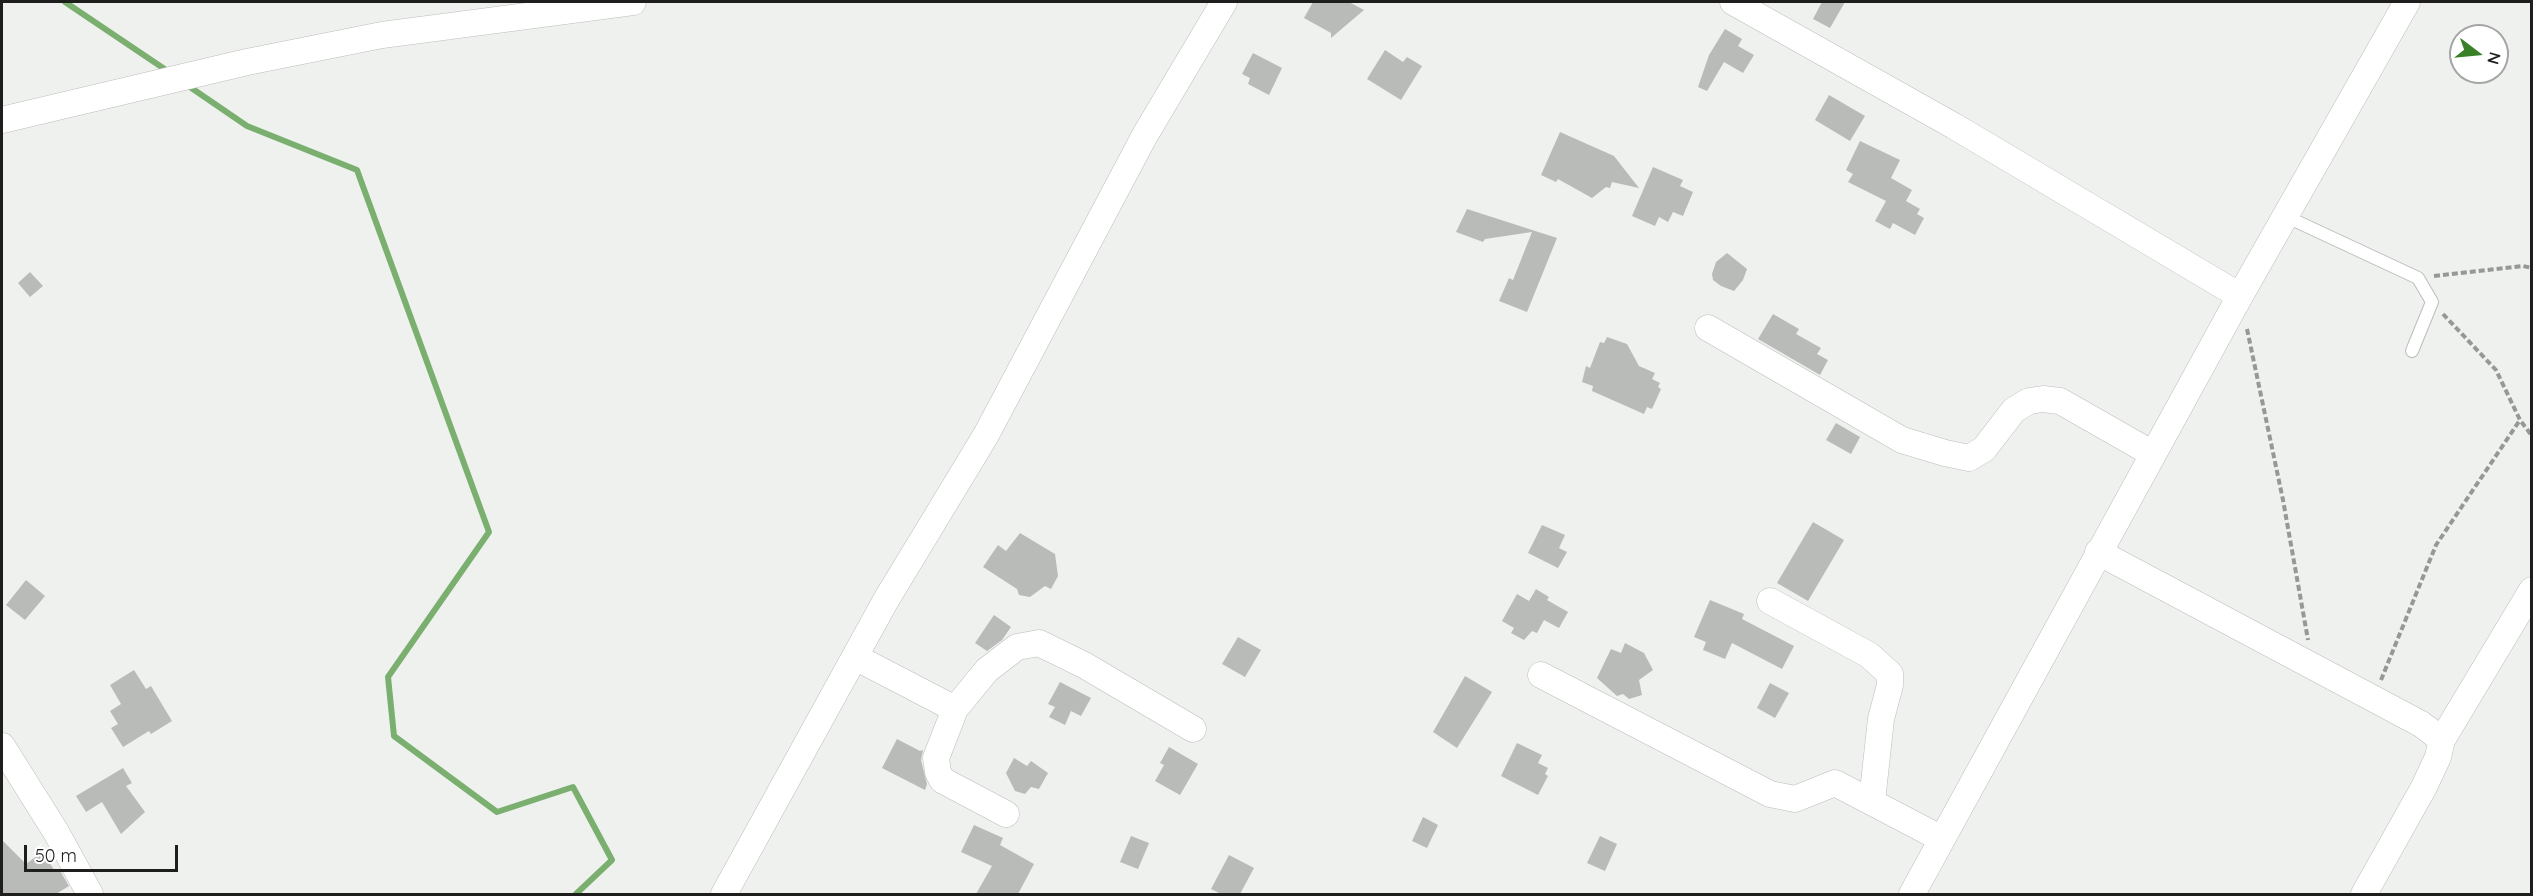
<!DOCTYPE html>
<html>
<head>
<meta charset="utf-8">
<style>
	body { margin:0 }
	#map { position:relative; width:2533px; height:896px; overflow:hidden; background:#eff1ee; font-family:Quicksand,sans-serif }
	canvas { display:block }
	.frame { position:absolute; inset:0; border:3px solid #1e1e1d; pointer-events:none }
	.north { position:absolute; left:2449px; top:24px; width:60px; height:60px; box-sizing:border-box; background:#fff; border:2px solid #a5a5a5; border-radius:50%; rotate:106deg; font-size:16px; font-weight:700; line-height:24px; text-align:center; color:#1e1e1d }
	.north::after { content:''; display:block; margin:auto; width:21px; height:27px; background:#388127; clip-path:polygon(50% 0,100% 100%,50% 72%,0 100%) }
	.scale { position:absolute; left:24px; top:845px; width:154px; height:27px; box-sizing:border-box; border:3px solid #1e1e1d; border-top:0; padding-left:8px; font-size:18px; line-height:21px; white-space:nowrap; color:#1e1e1d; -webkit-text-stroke:4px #fff; paint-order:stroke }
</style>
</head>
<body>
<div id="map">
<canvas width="2533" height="896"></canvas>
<div class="frame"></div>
<div class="north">N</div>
<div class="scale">50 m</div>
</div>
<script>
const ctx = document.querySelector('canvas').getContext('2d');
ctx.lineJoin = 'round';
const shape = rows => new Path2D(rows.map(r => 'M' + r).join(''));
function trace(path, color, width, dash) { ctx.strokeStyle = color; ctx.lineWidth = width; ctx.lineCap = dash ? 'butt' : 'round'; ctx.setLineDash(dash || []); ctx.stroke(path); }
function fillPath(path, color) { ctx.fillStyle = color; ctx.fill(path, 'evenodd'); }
const stream = shape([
	[65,2,169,72],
	[187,85,247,126,357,170,489,532,388,677,394,736,497,812,573,787,612,860,576,894]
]);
const building = shape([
	[1313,2,1349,2,1364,10,1331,38,1331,33,1304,18],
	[1822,2,1845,2,1830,28,1813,19],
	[1725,29,1742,39,1738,46,1754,55,1743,73,1724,62,1707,91,1698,87,1709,55],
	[1385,50,1403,62,1407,57,1422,66,1401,100,1367,79],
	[1253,53,1282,68,1269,95,1248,84,1250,78,1242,74],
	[1829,95,1865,116,1850,141,1815,120],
	[1560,132,1614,156,1639,188,1612,182,1610,188,1606,187,1592,198,1558,179,1556,182,1541,175],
	[1860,141,1900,160,1891,178,1912,190,1906,201,1920,209,1917,214,1924,218,1915,235,1893,223,1890,229,1875,221,1886,201,1848,182,1853,174,1846,170],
	[1653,167,1683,180,1680,186,1693,192,1683,216,1673,212,1668,222,1659,217,1655,226,1632,216],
	[1467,209,1557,238,1527,312,1499,301,1509,278,1513,280,1532,232,1485,239,1483,242,1456,232],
	[1727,253,1747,269,1743,280,1734,291,1721,286,1713,280,1712,274,1716,262],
	[30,272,43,286,30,297,18,283],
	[1773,314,1799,329,1796,334,1821,348,1817,354,1828,360,1820,375,1758,339],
	[1607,337,1627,344,1639,366,1655,373,1652,379,1660,383,1658,387,1661,389,1652,409,1647,407,1644,414,1592,391,1593,386,1582,382,1586,366,1590,368,1600,342,1604,343],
	[1836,423,1860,437,1851,454,1826,440],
	[1813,522,1844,540,1808,601,1777,583],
	[1542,525,1565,535,1559,548,1567,552,1558,568,1528,553],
	[1020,533,1055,554,1058,576,1051,589,1045,586,1030,597,1019,595,1017,589,983,567,998,545,1006,551],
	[26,580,45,596,25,620,6,605],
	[1536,589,1549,597,1547,600,1568,612,1559,628,1544,620,1537,633,1532,631,1524,640,1511,633,1514,628,1502,621,1517,594,1529,601],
	[1710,600,1744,614,1742,619,1794,646,1782,669,1732,643,1725,659,1703,650,1706,642,1694,637],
	[994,615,1011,627,1002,640,987,651,975,643],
	[1238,637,1261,650,1245,677,1222,664],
	[1625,643,1644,653,1653,670,1639,680,1642,695,1629,699,1623,694,1617,696,1597,678,1611,649,1621,653],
	[134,670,146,689,151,686,172,721,151,734,149,731,123,747,111,728,118,724,110,711,121,704,110,685],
	[1465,676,1492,692,1457,748,1433,732],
	[1060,682,1091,698,1081,716,1071,711,1065,725,1049,717,1055,707,1048,704],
	[1770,683,1789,693,1775,718,1757,708],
	[897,739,920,751,923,750,921,760,927,784,925,790,882,768],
	[1517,743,1542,755,1538,763,1548,768,1545,774,1548,776,1538,795,1501,776],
	[1169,747,1198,764,1180,795,1155,781,1164,765,1160,763],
	[1014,758,1027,766,1031,761,1048,773,1039,789,1031,787,1025,794,1015,791,1006,773],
	[123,768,132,783,126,786,145,812,121,834,102,802,86,812,76,796],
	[1423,817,1438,825,1427,848,1412,841],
	[974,825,1003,838,1000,845,1034,864,1018,894,976,894,992,866,961,852],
	[1131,836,1149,843,1138,869,1120,862],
	[1600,836,1617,844,1605,871,1587,863],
	[2,840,26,864,42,852,55,871,59,869,69,886,56,894,2,894],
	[1229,855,1254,868,1240,894,1221,894,1211,889]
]);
const path = shape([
	[2434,276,2523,266,2532,268],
	[2443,314,2496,370,2520,420,2532,436],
	[2247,329,2283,500,2308,640],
	[2381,680,2436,545,2520,420]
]);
const service = shape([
	[2285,216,2418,278,2432,302,2412,351]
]);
const minor = shape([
	[1733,2,1954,126,2240,296],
	[2,120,247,62,382,35,633,2],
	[1708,328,1902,440,1945,453,1969,458,1984,449,2014,410,2029,401,2043,399,2060,401,2153,454],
	[2098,552,2421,724,2442,740],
	[1770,601,1869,655,1890,674,1890,685,1881,719,1872,801],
	[855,657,955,709],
	[1541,675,1770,794,1795,799,1835,783,1942,839],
	[2,746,56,832,90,894],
	[1006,814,942,780,938,772,936,758,955,709,987,670,1017,647,1039,643,1084,665,1193,729],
	[724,894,886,600,986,435,1145,135,1224,2],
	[1912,894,2240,296,2407,2],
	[2364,894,2424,787,2438,757,2442,740,2532,590]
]);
trace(stream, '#7aaf6f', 6);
fillPath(building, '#b8bbb8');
trace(service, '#bbbdbb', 14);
trace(minor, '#bbbdbb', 27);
trace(path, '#979896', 4, [6, 3]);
trace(service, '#fff', 12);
trace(minor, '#fff', 26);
</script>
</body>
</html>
